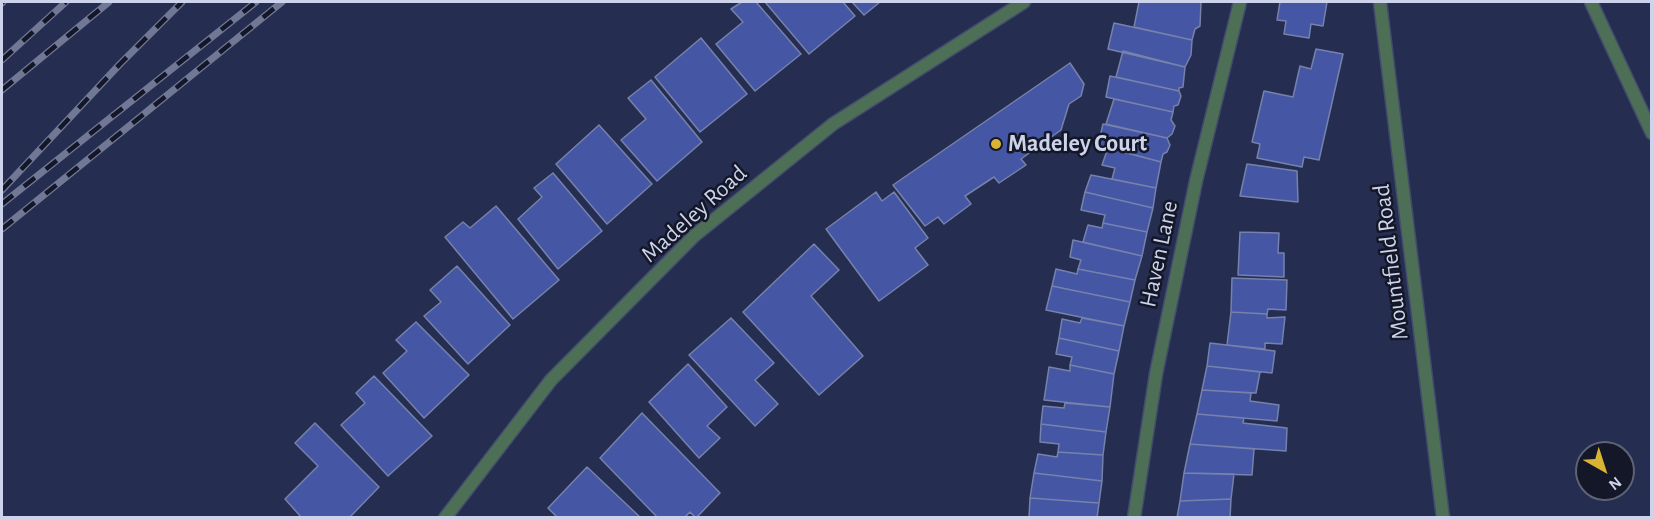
<!DOCTYPE html>
<html>
<head>
<meta charset="utf-8">
<style>
	body { margin:0 }
	#map { position:relative; width:1653px; height:519px; overflow:hidden; background:#252e51; font-family:"Alegreya Sans",sans-serif }
	canvas { display:block }
	.frame { position:absolute; inset:0; border:3px solid #ccd3ea; pointer-events:none }
	.north { position:absolute; left:1575px; top:441px; width:60px; height:60px; box-sizing:border-box; background:#131727; border:2px solid #5d6275; border-radius:50%; rotate:141deg; font-size:16px; font-weight:700; line-height:24px; text-align:center; color:#ccd3ea }
	.north::after { content:''; display:block; margin:auto; width:21px; height:27px; background:#d9b334; clip-path:polygon(50% 0,100% 100%,50% 72%,0 100%) }
</style>
</head>
<body>
<div id="map">
<canvas width="1653" height="519"></canvas>
<div class="frame"></div>
<div class="north">N</div>
</div>
<script>
const ctx = document.querySelector('canvas').getContext('2d');
ctx.lineJoin = 'round';
function fillPath(path, color) { ctx.fillStyle = color; ctx.fill(path, 'evenodd'); }
const shape = rows => new Path2D(rows.map(r => 'M' + r).join(''));
function trace(path, color, width, dash) { ctx.strokeStyle = color; ctx.lineWidth = width; ctx.lineCap = dash ? 'butt' : 'round'; ctx.setLineDash(dash || []); ctx.stroke(path); }
function drawText(font, color, halo, rows, align = 'center') {
  ctx.font = font + ' "Alegreya Sans",sans-serif'; ctx.lineWidth = 5; ctx.setLineDash([]); ctx.textBaseline = 'middle'; ctx.strokeStyle = halo; ctx.fillStyle = color; for (const [text, x, y, turn = 0] of rows) {
    ctx.save(); ctx.translate(x, y); ctx.rotate((+turn || 0) * Math.PI / 180); ctx.textAlign = isNaN(turn) ? turn : align; if (halo) ctx.strokeText(text, 0, 0); ctx.fillText(text, 0, 0); ctx.restore();
  }
}
const building = shape([
	[742,2,756,2,801,54,755,91,716,44,743,22,731,9,742,2],
	[765,2,843,2,855,16,809,54,765,2],
	[852,2,880,2,864,15,852,2],
	[1139,2,1201,2,1200,26,1195,29,1192,40,1134,27,1139,2],
	[1280,2,1327,2,1323,26,1311,24,1309,38,1284,34,1286,21,1277,20,1280,2],
	[1114,23,1192,40,1191,55,1185,67,1108,49,1114,23],
	[701,38,747,94,700,132,655,77,701,38],
	[1316,49,1343,54,1319,160,1304,157,1302,167,1257,158,1260,144,1252,142,1264,91,1293,97,1300,66,1311,69,1316,49],
	[1123,51,1185,67,1183,87,1179,88,1179,91,1116,77,1123,51],
	[1070,63,1084,84,1081,96,1069,104,1061,130,1021,159,1026,165,999,183,994,177,965,196,971,204,944,224,938,217,925,226,893,185,1070,63],
	[1110,76,1179,91,1181,96,1178,105,1174,106,1173,112,1106,97,1110,76],
	[651,80,702,142,657,181,621,140,646,119,628,98,651,80],
	[1114,99,1173,112,1171,120,1175,126,1172,134,1167,138,1106,124,1114,99],
	[1103,124,1167,138,1170,145,1167,152,1163,154,1161,162,1098,145,1103,124],
	[599,125,652,184,607,224,556,164,599,125],
	[1108,148,1161,162,1156,188,1112,179,1115,168,1102,165,1108,148],
	[1247,164,1297,171,1298,202,1240,196,1247,164],
	[553,173,602,231,558,269,518,219,542,197,534,188,553,173],
	[1091,175,1156,188,1153,208,1085,192,1091,175],
	[876,192,882,201,894,192,928,238,915,248,928,265,879,301,826,229,876,192],
	[1085,192,1153,208,1147,232,1103,223,1105,215,1081,210,1085,192],
	[496,206,559,280,513,319,445,237,463,222,470,228,496,206],
	[1103,223,1147,232,1142,256,1083,242,1088,225,1102,228,1103,223],
	[1240,232,1279,233,1278,253,1284,253,1284,277,1238,275,1240,232],
	[1073,240,1142,256,1135,280,1078,269,1081,260,1070,257,1073,240],
	[814,244,839,270,811,296,863,356,819,395,743,312,814,244],
	[457,266,510,325,468,364,424,316,441,302,430,290,457,266],
	[1056,269,1077,274,1078,269,1135,280,1130,302,1052,286,1056,269],
	[1232,278,1287,280,1286,310,1268,309,1267,314,1231,312,1232,278],
	[1052,286,1130,302,1124,326,1046,310,1052,286],
	[1231,312,1267,314,1267,318,1285,317,1282,344,1265,343,1265,349,1227,345,1231,312],
	[731,318,774,363,755,380,778,404,755,426,689,355,731,318],
	[1082,318,1124,326,1119,351,1059,338,1062,319,1080,323,1082,318],
	[416,322,469,375,424,418,383,373,407,351,396,340,416,322],
	[1059,338,1119,351,1114,374,1070,365,1072,357,1056,354,1059,338],
	[1210,343,1275,351,1272,373,1207,366,1210,343],
	[688,364,727,407,707,426,720,438,699,458,649,402,688,364],
	[1070,365,1114,374,1110,407,1044,400,1049,367,1070,371,1070,365],
	[1207,366,1260,372,1256,393,1202,390,1207,366],
	[374,376,432,436,388,476,341,425,365,403,356,393,374,376],
	[1202,390,1251,393,1250,401,1279,405,1277,421,1197,414,1202,390],
	[1065,403,1110,407,1106,432,1041,424,1043,406,1064,408,1065,403],
	[642,413,720,493,696,518,690,512,684,518,658,518,600,458,642,413],
	[1197,414,1244,418,1243,423,1287,428,1286,451,1190,444,1197,414],
	[315,423,379,487,349,518,302,518,285,499,318,466,295,443,315,423],
	[1041,424,1106,432,1103,455,1058,452,1059,444,1040,442,1041,424],
	[1190,444,1254,449,1252,475,1184,473,1190,444],
	[1058,452,1103,455,1102,481,1034,473,1038,454,1057,457,1058,452],
	[587,467,641,518,558,518,548,508,587,467],
	[1034,473,1102,481,1099,503,1030,498,1034,473],
	[1184,473,1234,474,1231,499,1180,501,1184,473],
	[1030,498,1099,503,1097,518,1029,518,1030,498],
	[1231,499,1230,518,1177,518,1180,501,1231,499]
]);
const minor = shape([
	[1380,2,1443,518],
	[1591,2,1652,133],
	[1134,518,1156,374,1196,181,1240,2]
]);
const tertiary = shape([
	[445,518,551,380,694,236,833,124,1024,2]
]);
const rail = shape([
	[2,3,3,2],
	[2,60,66,2],
	[2,90,109,2],
	[2,190,120,64,182,2],
	[2,204,256,2],
	[2,229,282,2]
]);
const markers = [
	[996,144,6,"#d9b334"]
];
const poiNames = [
	["Madeley Court",1008,144]
];
const streetNames = [
	["Madeley Road",694,214,-42],
	["Haven Lane",1159,254,-78],
	["Mountfield Road",1391,262,-97]
];
fillPath(building, '#4556a5');
trace(building, '#7682ab', 1.5);
trace(minor, '#434c6d', 15);
trace(tertiary, '#434c6d', 15);
trace(minor, '#4c6f55', 12);
trace(tertiary, '#4c6f55', 12);
trace(rail, '#707896', 7);
trace(rail, '#131727', 4.5, [14]);
for (const [x, y, r, color] of markers) { const dot = new Path2D(); dot.arc(x, y, r, 0, 2 * Math.PI); ctx.fillStyle = color; ctx.fill(dot); trace(dot, '#131727', 2); }
drawText('bold 24px', '#ccd3ea', '#131727', poiNames, 'left');
drawText('24px', '#ccd3ea', '#131727', streetNames);
</script>
</body>
</html>
